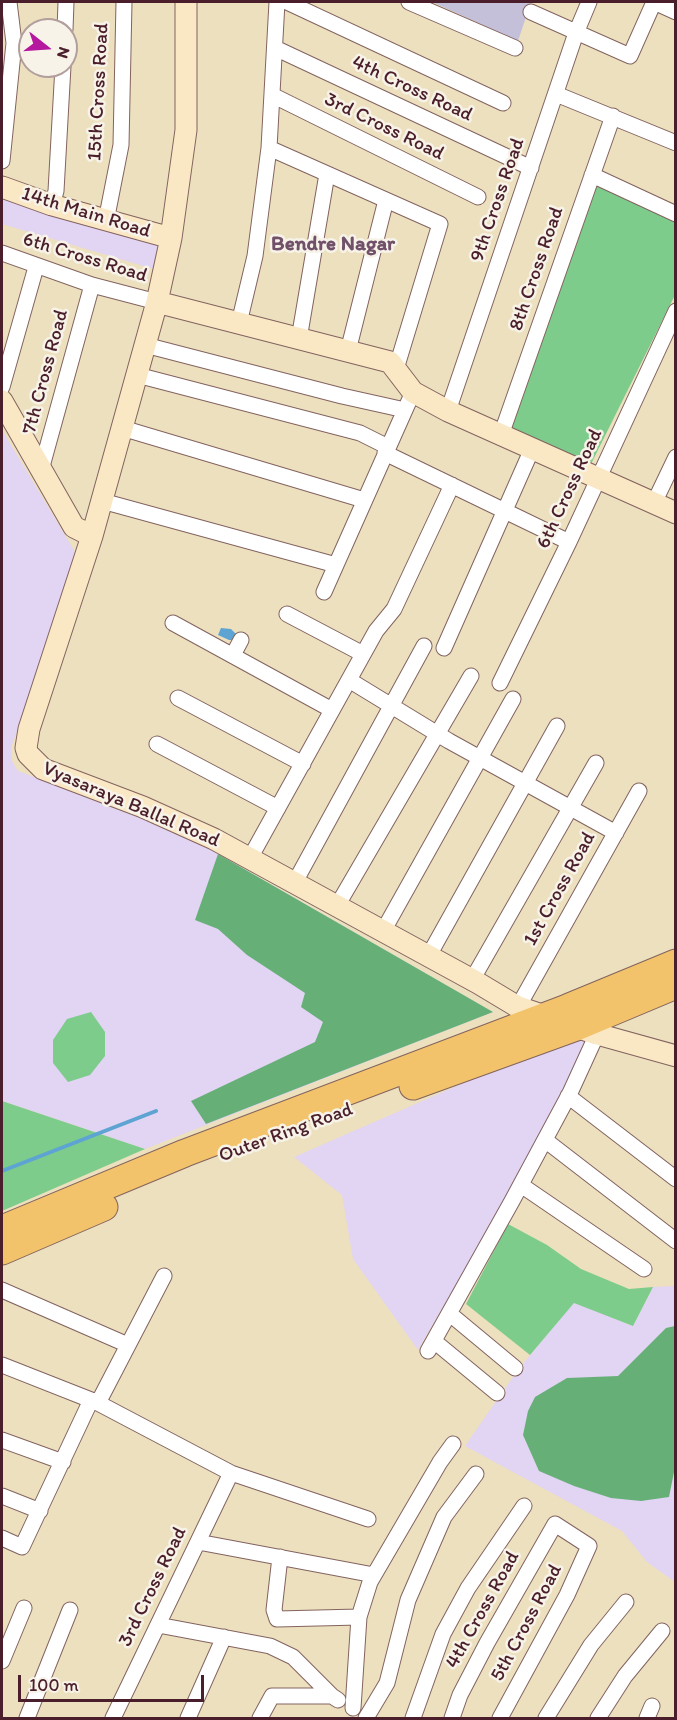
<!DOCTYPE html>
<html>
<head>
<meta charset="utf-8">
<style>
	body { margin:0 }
	#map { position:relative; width:677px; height:1720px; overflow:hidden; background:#ece0bf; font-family:Itim,sans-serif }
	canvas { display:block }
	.frame { position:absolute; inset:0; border:3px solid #4a1f2b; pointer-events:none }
	.north { position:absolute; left:18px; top:18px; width:60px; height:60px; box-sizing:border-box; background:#f7f3e8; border:2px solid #b29e9c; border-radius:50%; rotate:107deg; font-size:16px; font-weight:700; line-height:24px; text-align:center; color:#4a1f2b }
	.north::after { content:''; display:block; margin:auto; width:21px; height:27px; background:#b5179e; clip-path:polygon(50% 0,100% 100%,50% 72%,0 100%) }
	.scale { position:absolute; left:18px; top:1675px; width:186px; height:27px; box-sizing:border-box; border:3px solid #4a1f2b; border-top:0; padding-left:8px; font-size:18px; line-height:21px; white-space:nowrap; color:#4a1f2b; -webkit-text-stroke:4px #f7f3e8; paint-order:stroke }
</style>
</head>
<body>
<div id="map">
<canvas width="677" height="1720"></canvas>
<div class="frame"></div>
<div class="north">N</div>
<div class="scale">100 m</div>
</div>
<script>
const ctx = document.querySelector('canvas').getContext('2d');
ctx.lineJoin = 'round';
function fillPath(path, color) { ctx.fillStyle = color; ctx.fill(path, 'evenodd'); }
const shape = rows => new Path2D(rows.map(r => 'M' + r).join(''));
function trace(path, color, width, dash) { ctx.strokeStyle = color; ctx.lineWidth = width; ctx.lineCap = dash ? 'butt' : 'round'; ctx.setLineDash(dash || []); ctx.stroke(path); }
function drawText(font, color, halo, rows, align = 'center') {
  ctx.font = font + ' Itim,sans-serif'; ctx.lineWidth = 5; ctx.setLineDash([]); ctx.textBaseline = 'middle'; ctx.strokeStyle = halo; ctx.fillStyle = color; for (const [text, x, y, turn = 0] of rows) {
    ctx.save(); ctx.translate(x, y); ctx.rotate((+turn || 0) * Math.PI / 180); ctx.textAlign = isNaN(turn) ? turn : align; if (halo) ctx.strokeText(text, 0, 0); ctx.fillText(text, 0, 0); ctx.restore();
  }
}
const built = shape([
	[2,191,164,243,157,270,2,224],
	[2,430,78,557,11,748,12,761,18,771,134,815,211,850,493,1012,145,1149,2,1101],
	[576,1034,598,1042,418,1350,353,1259,342,1195,294,1157],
	[675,1286,675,1582,647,1562,622,1531,465,1446,517,1371,574,1302,633,1326,653,1287]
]);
const industrial = shape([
	[432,2,531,2,518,41]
]);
const green = shape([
	[598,180,675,219,675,295,591,464,509,431],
	[91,1012,105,1032,105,1056,90,1075,68,1082,53,1063,53,1040,67,1019],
	[2,1101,145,1149,2,1211],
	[508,1224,547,1245,581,1269,629,1289,653,1287,633,1326,574,1303,530,1355,466,1304]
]);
const forest = shape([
	[218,854,493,1012,206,1124,191,1101,315,1042,323,1022,301,1007,305,993,247,955,218,929,195,920],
	[675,1326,676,1462,669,1497,641,1501,611,1498,574,1486,539,1471,523,1435,528,1411,535,1397,567,1378,618,1376,666,1328]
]);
const water = shape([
	[221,628,231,629,237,635,233,640,229,640,218,635]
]);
const stream = shape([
	[2,1171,156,1111]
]);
const street = shape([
	[287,2,503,103],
	[409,2,515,48],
	[654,2,676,12],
	[531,12,630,56,654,2],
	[65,30,66,2],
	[275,48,531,168],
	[556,94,676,143],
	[272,95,478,197],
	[269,148,440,224,396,369],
	[2,161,14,43,9,2],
	[592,175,676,214],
	[52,205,56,191,63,66],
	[106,221,121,145,124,2],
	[2,253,92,285,157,302],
	[239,323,255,256,269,148,277,2],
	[299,339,327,174],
	[145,345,342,396,405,410],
	[348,351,386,200],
	[137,375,360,433,388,447],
	[2,387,36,267],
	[448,411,576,33,589,2],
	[122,428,364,500],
	[501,435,613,116],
	[385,453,569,542],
	[41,470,92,285],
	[102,501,336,565,413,392],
	[654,503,676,457],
	[324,592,336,565],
	[287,614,363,654],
	[173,623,332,710],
	[444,648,532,449],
	[233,655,241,640],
	[349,680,449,741,616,833],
	[500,683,569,542,676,311],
	[178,698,303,764],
	[157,744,278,808],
	[250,858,376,631,394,609,452,485],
	[295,882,424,646],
	[337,906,471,676],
	[382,933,513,699],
	[428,957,557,726],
	[472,980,596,763],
	[518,1007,639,791],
	[568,1096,676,1179],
	[545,1140,676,1241],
	[521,1185,644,1269],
	[2,1290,128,1345],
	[450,1314,515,1368],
	[434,1341,497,1393],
	[428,1351,512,1201,570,1093,597,1034],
	[2,1365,91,1400],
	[98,1403,231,1473,368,1519],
	[2,1440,63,1462],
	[2,1496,40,1511],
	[2,1538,22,1547,91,1400,98,1403,164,1276],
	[198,1542,374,1575],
	[280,1557,274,1610,277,1619,359,1617],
	[158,1625,270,1646,293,1657,332,1696],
	[2,1661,24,1608],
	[353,1708,359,1617,370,1582,440,1462,453,1444],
	[27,1718,70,1610],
	[113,1718,231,1473],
	[188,1718,224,1637],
	[260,1718,272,1696,332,1696,338,1700],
	[366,1718,387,1683,408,1600,444,1517,476,1474],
	[413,1718,443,1634,468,1588,524,1506],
	[452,1718,460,1695,487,1643,555,1524,589,1546,567,1595,500,1718],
	[546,1718,591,1645,626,1602],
	[598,1718,625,1676,662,1631],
	[647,1718,652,1706]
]);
const secondary = shape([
	[186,2,186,130,171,238,157,302,92,536,29,729,26,748,28,754,43,769,143,807,214,839,478,983,518,1007,597,1034,676,1056],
	[2,187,52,205,171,238],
	[157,302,390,362,413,392,448,411,676,513],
	[2,401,74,527,92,536]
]);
const highway = shape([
	[413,1086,576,1027,676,985],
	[2,1229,185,1153,567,1008,676,963],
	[2,1251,104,1207]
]);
const streetNames = [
	["4th Cross Road",412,89,25],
	["15th Cross Road",99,92,-87],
	["3rd Cross Road",384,127,26],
	["9th Cross Road",498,200,-71],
	["14th Main Road",86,213,17],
	["6th Cross Road",85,258,17],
	["8th Cross Road",537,269,-71],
	["7th Cross Road",46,372,-75],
	["6th Cross Road",570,489,-65],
	["Vyasaraya Ballal Road",131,805,23],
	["1st Cross Road",560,889,-61],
	["Outer Ring Road",286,1133,-20],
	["3rd Cross Road",153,1587,-64],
	["4th Cross Road",483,1610,-61],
	["5th Cross Road",527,1623,-62]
];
const neighbourhoodNames = [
	["Bendre Nagar",333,245]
];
fillPath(built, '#e2d4f3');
fillPath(industrial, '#c5c0da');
fillPath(green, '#7dcc8c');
fillPath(forest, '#66b078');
fillPath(water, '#5da4d3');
trace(stream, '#5da4d3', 4);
trace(street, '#83635f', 17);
trace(secondary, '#83635f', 23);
trace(highway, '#83635f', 29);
trace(street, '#fff', 15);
trace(secondary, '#fae7c3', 21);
trace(highway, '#f2c36a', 27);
drawText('20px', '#4a1f2b', '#f7f3e8', streetNames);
drawText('bold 21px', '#71516a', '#f7f3e8', neighbourhoodNames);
</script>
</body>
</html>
